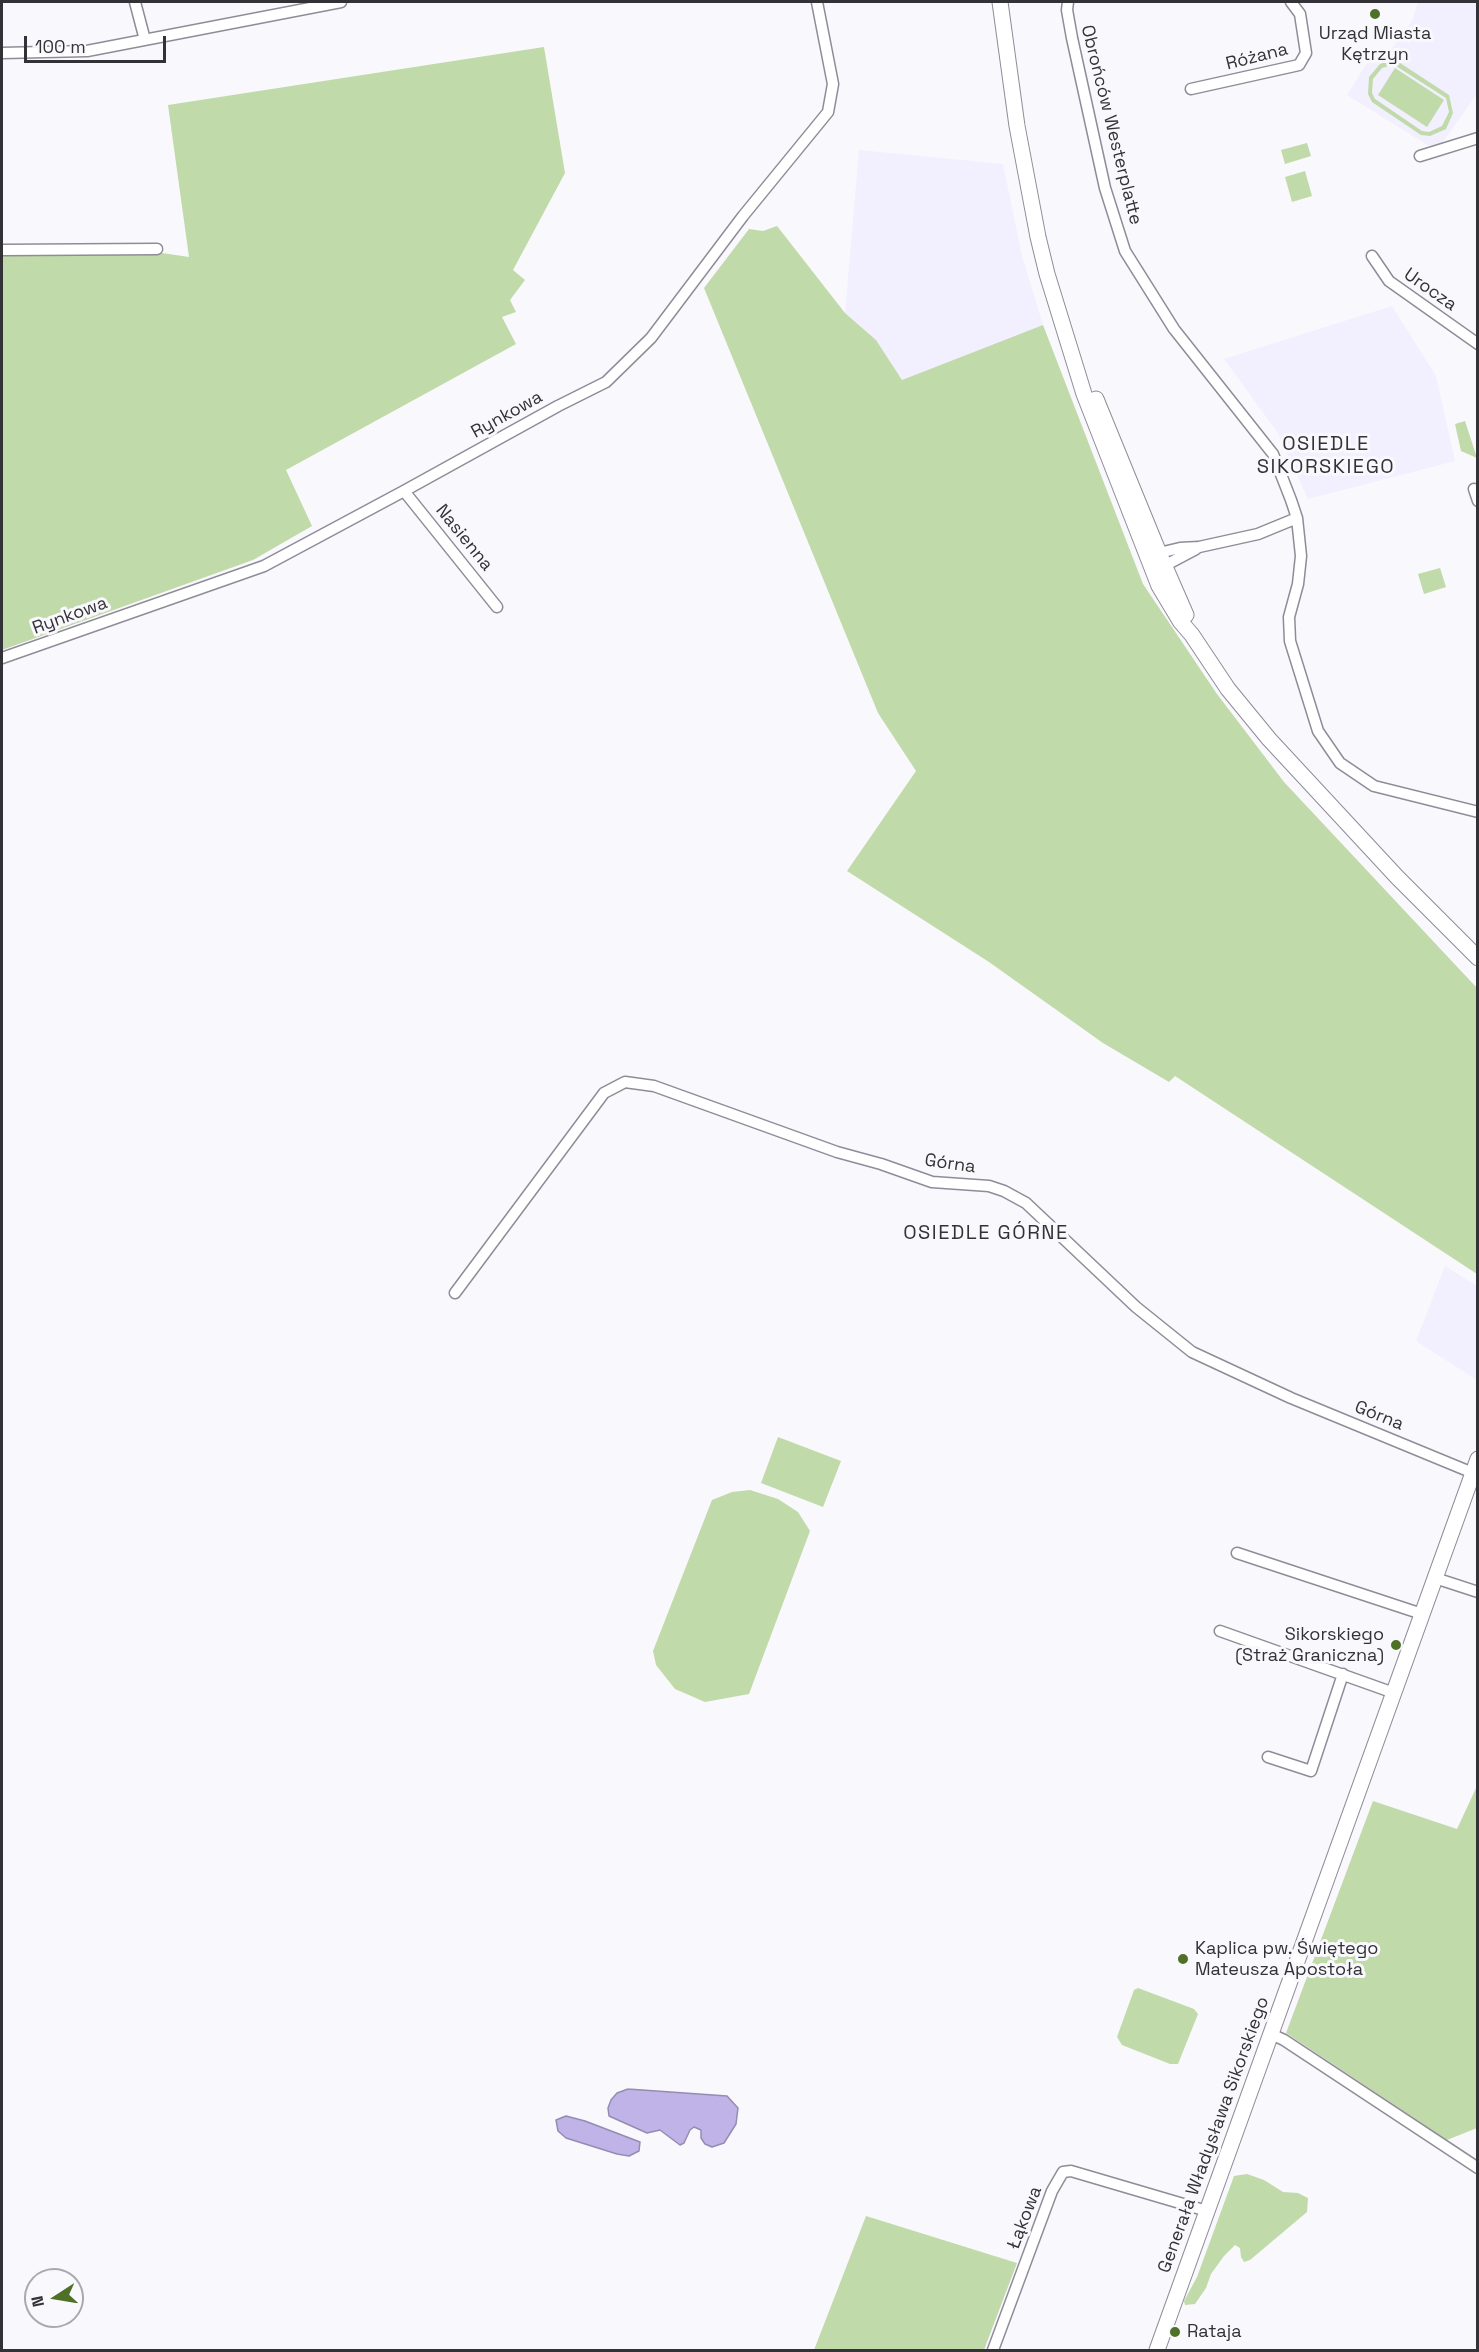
<!DOCTYPE html>
<html>
<head>
<meta charset="utf-8">
<style>
	body { margin:0 }
	#map { position:relative; width:1479px; height:2352px; overflow:hidden; background:#f9f8fd; font-family:"Space Grotesk",sans-serif }
	canvas { display:block }
	.frame { position:absolute; inset:0; border:3px solid #333237; pointer-events:none }
	.north { position:absolute; left:24px; top:2268px; width:60px; height:60px; box-sizing:border-box; background:#f9f8fd; border:2px solid #aaa9ae; border-radius:50%; rotate:258deg; font-size:16px; font-weight:700; line-height:24px; text-align:center; color:#333237 }
	.north::after { content:''; display:block; margin:auto; width:21px; height:27px; background:#4f7027; clip-path:polygon(50% 0,100% 100%,50% 72%,0 100%) }
	.scale { position:absolute; left:24px; top:36px; width:142px; height:27px; box-sizing:border-box; border:3px solid #333237; border-top:0; padding-left:8px; font-size:18px; line-height:21px; white-space:nowrap; color:#333237; -webkit-text-stroke:4px #f9f8fd; paint-order:stroke }
</style>
</head>
<body>
<div id="map">
<canvas width="1479" height="2352"></canvas>
<div class="frame"></div>
<div class="north">N</div>
<div class="scale">100 m</div>
</div>
<script>
const ctx = document.querySelector('canvas').getContext('2d');
ctx.lineJoin = 'round';
function fillPath(path, color) { ctx.fillStyle = color; ctx.fill(path, 'evenodd'); }
const shape = rows => new Path2D(rows.map(r => 'M' + r).join(''));
function trace(path, color, width, dash) { ctx.strokeStyle = color; ctx.lineWidth = width; ctx.lineCap = dash ? 'butt' : 'round'; ctx.setLineDash(dash || []); ctx.stroke(path); }
function drawText(font, color, halo, rows, align = 'center') {
  ctx.font = font + ' "Space Grotesk",sans-serif'; ctx.lineWidth = 6; ctx.setLineDash([]); ctx.textBaseline = 'middle'; ctx.strokeStyle = halo; ctx.fillStyle = color; for (const [text, x, y, turn = 0] of rows) {
    ctx.save(); ctx.translate(x, y); ctx.rotate((+turn || 0) * Math.PI / 180); ctx.textAlign = isNaN(turn) ? turn : align; if (halo) ctx.strokeText(text, 0, 0); ctx.fillText(text, 0, 0); ctx.restore();
  }
}
const built = shape([
	[1418,2,1477,2,1477,94,1439,147,1434,149,1347,95,1376,48,1390,51,1412,21],
	[859,150,1003,164,1022,256,1043,325,902,380,876,340,845,313],
	[1392,306,1436,376,1455,461,1308,499,1278,433,1224,359],
	[1445,1266,1477,1286,1477,1380,1416,1341]
]);
const green = shape([
	[544,47,565,173,513,270,525,280,510,300,516,312,502,317,516,344,286,470,312,526,253,560,2,650,2,252,135,249,189,257,168,105],
	[1389,61,1397,61,1449,95,1453,113,1446,129,1430,136,1421,135,1372,102,1368,94,1369,77,1380,64],
	[1389,66,1396,66,1446,98,1449,112,1442,126,1429,132,1422,131,1375,99,1372,93,1373,79,1382,68],
	[1395,68,1444,100,1427,127,1378,95],
	[1307,143,1311,156,1285,164,1281,150],
	[1305,171,1312,196,1292,202,1285,177],
	[777,226,845,313,876,340,902,380,1043,325,1143,584,1217,694,1284,782,1477,988,1477,1274,1175,1076,1169,1082,1103,1043,989,962,847,871,916,771,878,713,704,288,749,229,763,231],
	[1465,421,1477,458,1461,451,1455,424],
	[1440,568,1446,587,1424,594,1418,574],
	[778,1437,841,1461,823,1507,761,1483],
	[750,1490,778,1499,798,1512,810,1531,749,1694,705,1702,675,1689,656,1665,653,1651,712,1500,732,1492],
	[1477,1786,1477,2128,1447,2140,1286,2033,1373,1801,1457,1829],
	[1138,1988,1194,2009,1198,2014,1178,2064,1170,2064,1122,2045,1117,2037,1134,1990],
	[1247,2174,1264,2180,1283,2192,1298,2193,1308,2198,1307,2212,1250,2260,1244,2262,1241,2257,1240,2248,1235,2245,1224,2256,1211,2274,1206,2288,1195,2304,1185,2305,1184,2301,1197,2277,1234,2176],
	[866,2216,1017,2263,984,2350,814,2350]
]);
const water = shape([
	[628,2089,727,2096,738,2108,736,2124,724,2143,712,2147,705,2144,701,2138,701,2130,694,2127,690,2130,684,2143,680,2145,660,2130,647,2133,609,2116,608,2108,611,2100,617,2093,628,2089],
	[566,2116,585,2121,640,2142,639,2151,629,2156,617,2154,566,2138,558,2131,556,2120,566,2116]
]);
const street = shape([
	[135,2,145,40],
	[1068,2,1067,10,1072,38,1105,188,1125,251,1174,329,1273,454,1291,500,1297,518,1301,556,1298,584,1289,617,1290,641,1318,731,1340,763,1374,786,1478,812],
	[2,53,87,51,341,2],
	[1191,89,1299,65,1306,53,1300,14,1291,2],
	[1420,156,1478,138],
	[2,250,157,249],
	[1372,256,1389,281,1478,344],
	[1474,489,1478,501],
	[404,491,497,607],
	[1155,557,1159,553,1180,548,1199,547,1258,534,1297,518],
	[1159,565,1164,566,1196,549],
	[2,658,264,566,404,491,558,406,606,382,651,338,743,216,828,112,833,84,817,2],
	[455,1293,604,1093,625,1082,654,1086,837,1152,881,1164,932,1182,989,1186,1004,1191,1026,1203,1136,1307,1192,1352,1291,1398,1473,1473],
	[1237,1553,1422,1614],
	[1435,1578,1478,1592],
	[1220,1631,1394,1693],
	[1268,1757,1311,1771,1343,1674],
	[1271,2034,1284,2040,1478,2168],
	[993,2350,1052,2191,1063,2172,1071,2171,1207,2211]
]);
const secondary = shape([
	[1000,2,1017,126,1038,237,1047,274,1084,394,1159,586,1180,621,1192,635,1228,689,1269,739,1397,877,1478,958],
	[1096,399,1159,553,1186,615],
	[1157,2350,1478,1459]
]);
const markers = [
	[1375,14,6,"#4f7027"],
	[1396,1645,6,"#4f7027"],
	[1183,1959,6,"#4f7027"],
	[1175,2332,6,"#4f7027"]
];
const poiNames = [
	["Urząd Miasta",1375,34,"center"],
	["Kętrzyn",1375,55,"center"],
	["Sikorskiego",1384,1635,"right"],
	["(Straż Graniczna)",1384,1656,"right"],
	["Kaplica pw. Świętego",1195,1949],
	["Mateusza Apostoła",1195,1970],
	["Rataja",1187,2332]
];
const streetNames = [
	["Różana",1257,57,-14],
	["Obrońców Westerplatte",1111,125,76],
	["Urocza",1430,290,35],
	["Rynkowa",507,415,-29],
	["Nasienna",464,538,51],
	["Rynkowa",70,616,-20],
	["Górna",950,1164,8],
	["Górna",1379,1416,22],
	["Generała Władysława Sikorskiego",1214,2135,-70],
	["Łąkowa",1025,2218,-69]
];
const neighbourhoodNames = [
	["OSIEDLE",1326,445],
	["SIKORSKIEGO",1326,468],
	["OSIEDLE GÓRNE",986,1234]
];
fillPath(built, '#f2efff');
fillPath(green, '#c1daa9');
fillPath(water, '#bfb3e7');
trace(water, '#958cb2', 1.5);
trace(street, '#8f8c98', 13);
trace(secondary, '#8f8c98', 17);
trace(street, '#fff', 10);
trace(secondary, '#fff', 15);
for (const [x, y, r, color] of markers) { const dot = new Path2D(); dot.arc(x, y, r, 0, 2 * Math.PI); ctx.fillStyle = color; ctx.fill(dot); trace(dot, '#f9f8fd', 2); }
drawText('18px', '#333237', '#f9f8fd', poiNames, 'left');
drawText('18px', '#333237', '#f9f8fd', streetNames);
ctx.letterSpacing = '1.5px';
drawText('20px', '#333237', '#f9f8fd', neighbourhoodNames);
ctx.letterSpacing = '0px';
</script>
</body>
</html>
